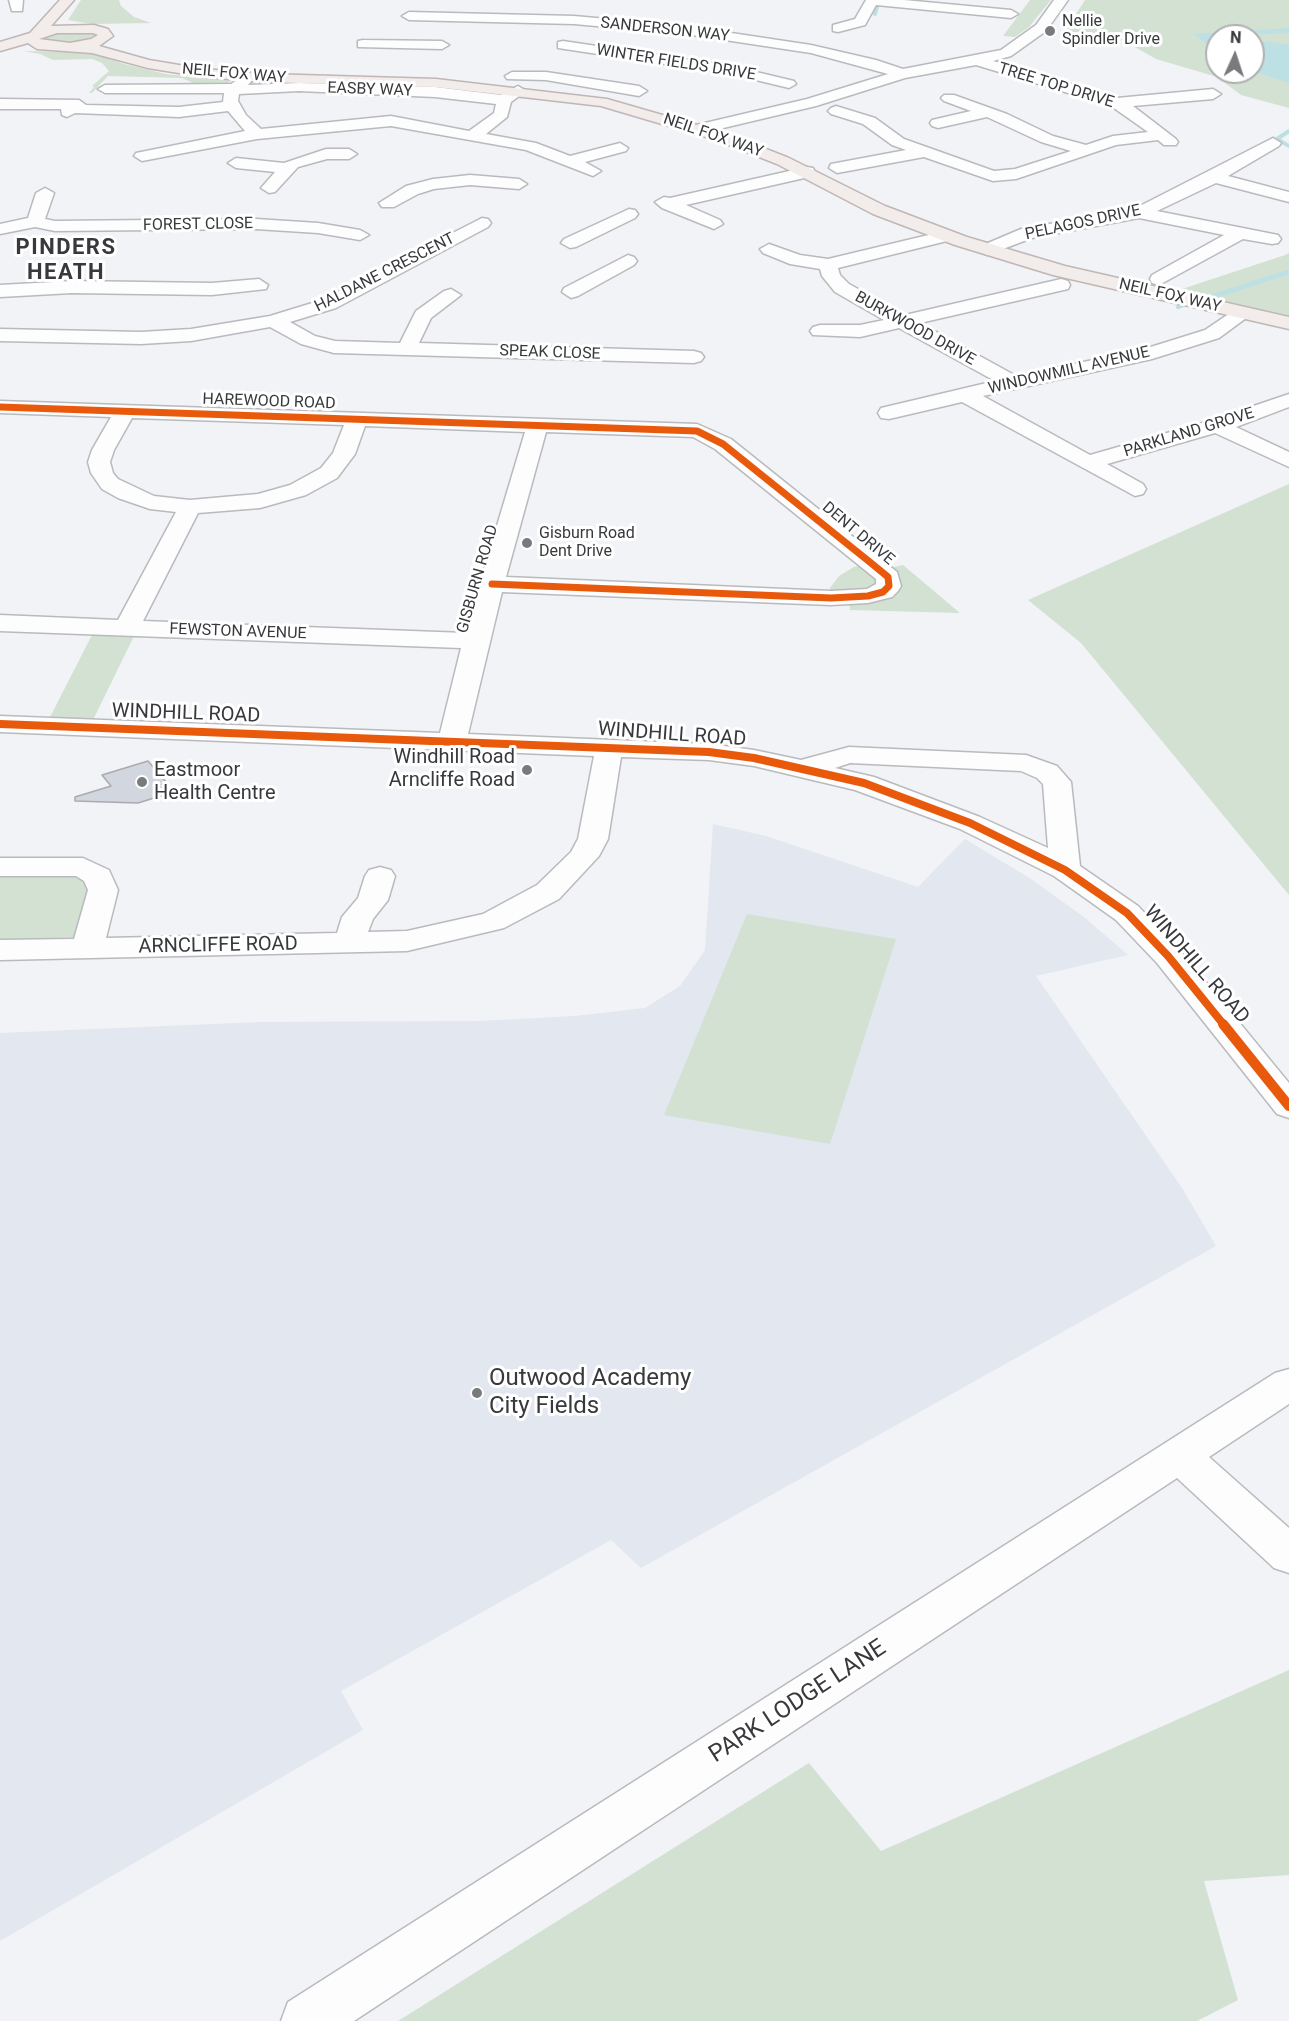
<!DOCTYPE html>
<html>
<head>
<meta charset="utf-8">
<style>
	body { margin:0 }
	#map { position:relative; width:1289px; height:2021px; overflow:hidden; background:#f1f3f7; font-family:Roboto,sans-serif }
	canvas { display:block }
	.north { position:absolute; left:1205px; top:24px; width:60px; height:60px; box-sizing:border-box; background:#fff; border:2px solid #afb0b1; border-radius:50%; rotate:3deg; font-size:16px; font-weight:700; line-height:24px; text-align:center; color:#38393c }
	.north::after { content:''; display:block; margin:auto; width:21px; height:27px; background:#797a7d; clip-path:polygon(50% 0,100% 100%,50% 72%,0 100%) }
</style>
</head>
<body>
<div id="map">
<canvas width="1289" height="2021"></canvas>
<div class="north">N</div>
</div>
<script>
const ctx = document.querySelector('canvas').getContext('2d');
ctx.lineJoin = 'round';
function fillPath(path, color) { ctx.fillStyle = color; ctx.fill(path, 'evenodd'); }
const shape = rows => new Path2D(rows.map(r => 'M' + r).join(''));
function trace(path, color, width, dash) { ctx.strokeStyle = color; ctx.lineWidth = width; ctx.lineCap = dash ? 'butt' : 'round'; ctx.setLineDash(dash || []); ctx.stroke(path); }
function drawText(font, color, halo, rows, align = 'center') {
  ctx.font = font + ' Roboto,sans-serif'; ctx.lineWidth = 6; ctx.setLineDash([]); ctx.textBaseline = 'middle'; ctx.strokeStyle = halo; ctx.fillStyle = color; for (const [text, x, y, turn = 0] of rows) {
    ctx.save(); ctx.translate(x, y); ctx.rotate((+turn || 0) * Math.PI / 180); ctx.textAlign = isNaN(turn) ? turn : align; if (halo) ctx.strokeText(text, 0, 0); ctx.fillText(text, 0, 0); ctx.restore();
  }
}
const built = shape([
	[713,824,766,836,918,887,965,839,1031,879,1084,917,1128,955,1036,976,1182,1188,1216,1246,641,1568,611,1540,341,1691,363,1730,0,1941,0,1033,261,1022,480,1021,575,1016,645,1008,680,986,705,950]
]);
const green = shape([
	[81,0,119,0,121,6,134,17,151,23,92,24,68,20],
	[1030,0,1051,0,1029,27,1015,37,1003,36],
	[1085,0,1289,0,1289,108,1241,95,1217,77,1156,59,1117,37,1061,38],
	[1217,36,1253,36,1253,72,1217,72],
	[66,30,96,33,97,35,74,45,39,42,38,37],
	[23,51,90,52,124,64,166,74,231,81,225,85,195,84,182,78,108,76,92,93,89,93,94,87,92,86,109,71,102,63,92,59,53,60,40,54],
	[1289,253,1289,317,1176,291,1285,255],
	[1289,484,1289,895,1081,643,1028,600],
	[871,563,881,570,903,565,960,613,850,610,849,598,831,598,830,588,839,576,854,567],
	[95,629,137,630,92,722,48,721],
	[0,867,98,876,87,948,0,950],
	[747,914,896,939,830,1144,664,1115],
	[1289,1670,1289,1875,1204,1881,1238,2000,1197,2021,398,2021,809,1763,881,1851]
]);
const water = shape([
	[1289,28,1289,33,1217,36,1217,52,1194,34],
	[1253,40,1289,45,1289,83,1253,71]
]);
const streamFar1 = shape([
	[875,14,878,4],
	[1289,131,1277,139,1289,146]
]);
const stream = shape([
	[1211,297,1289,272],
	[1178,307,1183,305]
]);
const building = shape([
	[148,761,167,783,159,785,167,794,138,803,75,801,75,797,111,786,102,775,148,761]
]);
const minor = shape([
	[9,0,23,0,22,11,12,11,9,0],
	[866,0,904,0,1011,10,1018,14,1011,18,876,5,865,25,838,32,833,31,833,25,855,19,866,0],
	[1054,0,1068,0,1046,31,1011,56,993,61,1117,98,1213,89,1221,94,1213,99,1133,106,1176,139,1178,142,1176,145,1164,145,1158,140,1116,145,1016,179,993,181,924,157,837,173,829,168,831,164,906,150,892,145,863,124,831,114,828,111,831,108,836,106,875,118,904,139,994,171,1015,169,1071,151,1041,142,987,117,938,128,932,126,930,123,932,120,971,111,944,101,941,98,944,95,954,95,1007,114,1053,136,1086,145,1113,136,1148,132,1111,106,976,65,905,78,816,106,698,134,690,129,692,126,807,99,888,74,811,53,685,34,574,24,409,20,402,16,409,12,574,16,685,26,811,45,876,60,903,69,1001,50,1036,25,1054,0],
	[363,40,442,41,449,45,442,49,358,47,358,41,363,40],
	[563,41,731,66,794,81,796,84,789,88,731,74,558,48,558,42,563,41],
	[512,72,546,72,639,86,647,91,639,96,546,80,507,79,505,76,512,72],
	[248,73,255,77,248,85,299,83,435,87,501,95,518,86,526,91,511,102,507,117,486,134,536,143,570,156,620,143,628,148,626,151,585,162,601,171,593,176,526,150,391,126,257,139,142,161,134,156,136,153,245,131,228,111,179,117,75,113,67,117,62,115,61,109,0,109,0,99,79,100,86,105,179,107,223,102,224,93,105,93,98,89,105,85,231,84,248,73],
	[299,91,435,97,496,104,494,113,469,131,391,116,261,129,246,115,238,101,239,94,299,91],
	[1273,138,1281,143,1279,146,1228,176,1289,192,1289,202,1216,183,1157,211,1278,235,1281,239,1278,243,1272,244,1243,239,1159,285,1152,283,1150,279,1152,275,1224,235,1139,218,1032,238,987,255,978,250,981,246,1021,229,1134,209,1273,138],
	[326,149,349,149,357,154,349,159,327,159,298,167,275,192,269,193,261,188,275,172,236,168,228,163,236,158,284,163,326,149],
	[807,167,813,168,815,172,813,176,686,205,720,220,723,224,714,229,662,208,655,202,664,197,670,198,807,167],
	[470,175,519,179,527,184,519,189,470,185,434,189,418,194,394,207,382,207,379,203,406,186,433,179,470,175],
	[45,188,54,193,45,219,55,221,256,219,318,223,360,230,369,235,360,240,318,233,256,229,55,231,35,227,0,234,0,224,28,218,36,193,45,188],
	[629,209,635,210,638,214,635,218,576,247,570,248,561,243,564,239,629,209],
	[482,218,488,219,491,223,488,227,336,308,290,322,315,336,335,341,400,343,416,311,444,291,451,289,461,295,431,318,419,343,694,351,701,353,704,357,701,361,694,363,334,353,301,344,270,327,191,341,141,344,0,341,0,329,141,332,191,329,270,316,322,300,482,218],
	[945,231,951,232,954,236,951,240,838,268,840,275,849,284,905,315,1061,279,1068,281,1070,285,1068,289,920,323,1016,376,1141,350,1205,330,1236,309,1250,309,1253,313,1219,338,1152,359,983,396,1090,455,1209,421,1289,394,1289,407,1236,427,1289,452,1289,467,1215,433,1107,464,1143,484,1146,489,1143,494,1135,496,962,402,889,419,881,418,878,413,881,408,995,381,899,328,860,337,813,335,810,331,813,327,820,325,860,325,884,320,835,292,822,276,820,269,790,264,763,253,760,249,769,244,800,255,828,259,945,231],
	[628,255,634,257,637,261,634,265,578,296,571,298,562,292,564,288,628,255],
	[259,279,268,285,266,289,212,295,72,293,0,297,0,285,72,281,212,283,259,279],
	[0,401,697,424,731,439,897,572,901,586,898,591,892,597,868,603,831,605,502,592,468,734,709,744,754,750,801,760,849,747,1026,755,1057,766,1071,782,1080,866,1138,906,1179,949,1289,1083,1289,1118,1277,1114,1157,963,1116,920,1054,876,960,829,855,790,754,766,709,760,621,757,608,839,599,856,559,899,504,928,407,951,0,960,0,940,74,939,88,890,84,881,76,876,0,876,0,858,83,858,109,870,118,890,106,938,337,933,342,917,358,898,365,876,369,870,380,867,391,870,395,876,388,900,373,919,368,932,407,931,483,914,537,885,571,852,578,839,594,756,0,732,0,716,440,733,461,648,0,631,0,615,118,620,176,512,150,509,118,498,102,489,91,473,88,462,92,450,111,417,0,413,0,401],
	[132,418,344,425,333,453,321,468,290,485,258,494,190,500,154,496,118,479,113,473,110,462,114,450,132,418],
	[365,426,525,432,465,633,143,621,198,513,260,508,306,495,337,478,355,454,365,426],
	[546,432,693,437,715,449,876,579,876,584,867,589,831,591,506,577,546,432],
	[850,763,1021,771,1037,778,1043,784,1048,848,980,817,874,777,835,768,850,763],
	[1289,1369,1289,1404,1209,1457,1289,1528,1289,1573,1274,1568,1177,1478,354,2021,281,2021,288,2002,1275,1373,1289,1369]
]);
const major = shape([
	[60,0,74,0,51,26,94,25,108,29,113,36,99,46,149,60,203,69,266,74,436,79,607,99,728,134,789,158,885,206,967,237,1065,266,1289,317,1289,329,1053,275,955,245,873,214,777,164,716,140,601,106,436,87,266,82,203,77,148,68,92,53,37,49,28,43,0,51,0,42,30,33,60,0],
	[57,33,93,33,98,35,91,39,70,43,39,39,57,33]
]);
const cyclewayFar2 = shape([
	[0,407,697,431,723,444,871,563,888,577,889,586,883,592,868,596,831,598,492,584]
]);
const cyclewayFar1 = shape([
	[0,724,709,752,754,758,864,783,970,823,1065,870,1127,913,1168,956,1224,1025]
]);
const cycleway = shape([
	[1223,1024,1289,1106]
]);
const markers = [
	[1050,31,6,"#797a7d"],
	[527,543,6,"#797a7d"],
	[527,770,6,"#797a7d"],
	[142,782,6,"#797a7d"],
	[477,1393,6,"#797a7d"]
];
const farPoinames = [
	["Nellie",1062,22],
	["Spindler Drive",1062,40],
	["Gisburn Road",539,534],
	["Dent Drive",539,552]
];
const farStreetnames = [
	["SANDERSON WAY",665,30,6],
	["WINTER FIELDS DRIVE",676,63,9],
	["NEIL FOX WAY",234,74,5],
	["TREE TOP DRIVE",1056,86,17],
	["EASBY WAY",370,90,2],
	["NEIL FOX WAY",713,136,19],
	["PELAGOS DRIVE",1083,223,-12],
	["FOREST CLOSE",198,225,-1],
	["HALDANE CRESCENT",385,273,-27],
	["NEIL FOX WAY",1170,296,13],
	["BURKWOOD DRIVE",915,329,29],
	["SPEAK CLOSE",550,353,2],
	["WINDOWMILL AVENUE",1069,371,-13],
	["HAREWOOD ROAD",269,402,2],
	["PARKLAND GROVE",1189,433,-17],
	["DENT DRIVE",858,534,40],
	["GISBURN ROAD",478,579,-74],
	["FEWSTON AVENUE",238,632,2]
];
const streetNames = [
	["WINDHILL ROAD",186,714,2],
	["WINDHILL ROAD",672,735,4],
	["ARNCLIFFE ROAD",218,946,-1],
	["WINDHILL ROAD",1196,965,49]
];
const poiNames = [
	["Windhill Road",515,758],
	["Arncliffe Road",515,781],
	["Eastmoor",154,771,"left"],
	["Health Centre",154,794,"left"]
];
const farDistrictnames = [
	["PINDERS",66,248],
	["HEATH",66,273]
];
const nearPoinames = [
	["Outwood Academy",489,1379],
	["City Fields",489,1407]
];
const nearStreetnames = [
	["PARK LODGE LANE",798,1702,-33]
];
fillPath(built, '#e2e7f0');
fillPath(green, '#d3e1d3');
fillPath(water, '#bce0e3');
trace(streamFar1, '#bce0e3', 4);
trace(stream, '#bce0e3', 4.5);
fillPath(building, '#d2d6de');
trace(building, '#aaabae', 1.5);
trace(minor, '#b8babd', 3);
trace(major, '#c0b6b5', 3);
fillPath(minor, '#fdfdfe');
fillPath(major, '#f2eceb');
trace(cyclewayFar2, '#e8590c', 7);
trace(cyclewayFar1, '#e8590c', 8);
trace(cycleway, '#e8590c', 10);
for (const [x, y, r, color] of markers) { const dot = new Path2D(); dot.arc(x, y, r, 0, 2 * Math.PI); ctx.fillStyle = color; ctx.fill(dot); trace(dot, '#fff', 2); }
drawText('16px', '#38393c', '#fff', farPoinames, 'left');
drawText('16px', '#38393c', '#fff', farStreetnames);
drawText('20px', '#38393c', '#fff', streetNames);
drawText('20px', '#38393c', '#fff', poiNames, 'right');
ctx.letterSpacing = '1.5px';
drawText('bold 22px', '#38393c', '#fff', farDistrictnames);
ctx.letterSpacing = '0px';
drawText('24px', '#38393c', '#fff', nearPoinames, 'left');
drawText('24px', '#38393c', '#fff', nearStreetnames);
</script>
</body>
</html>
